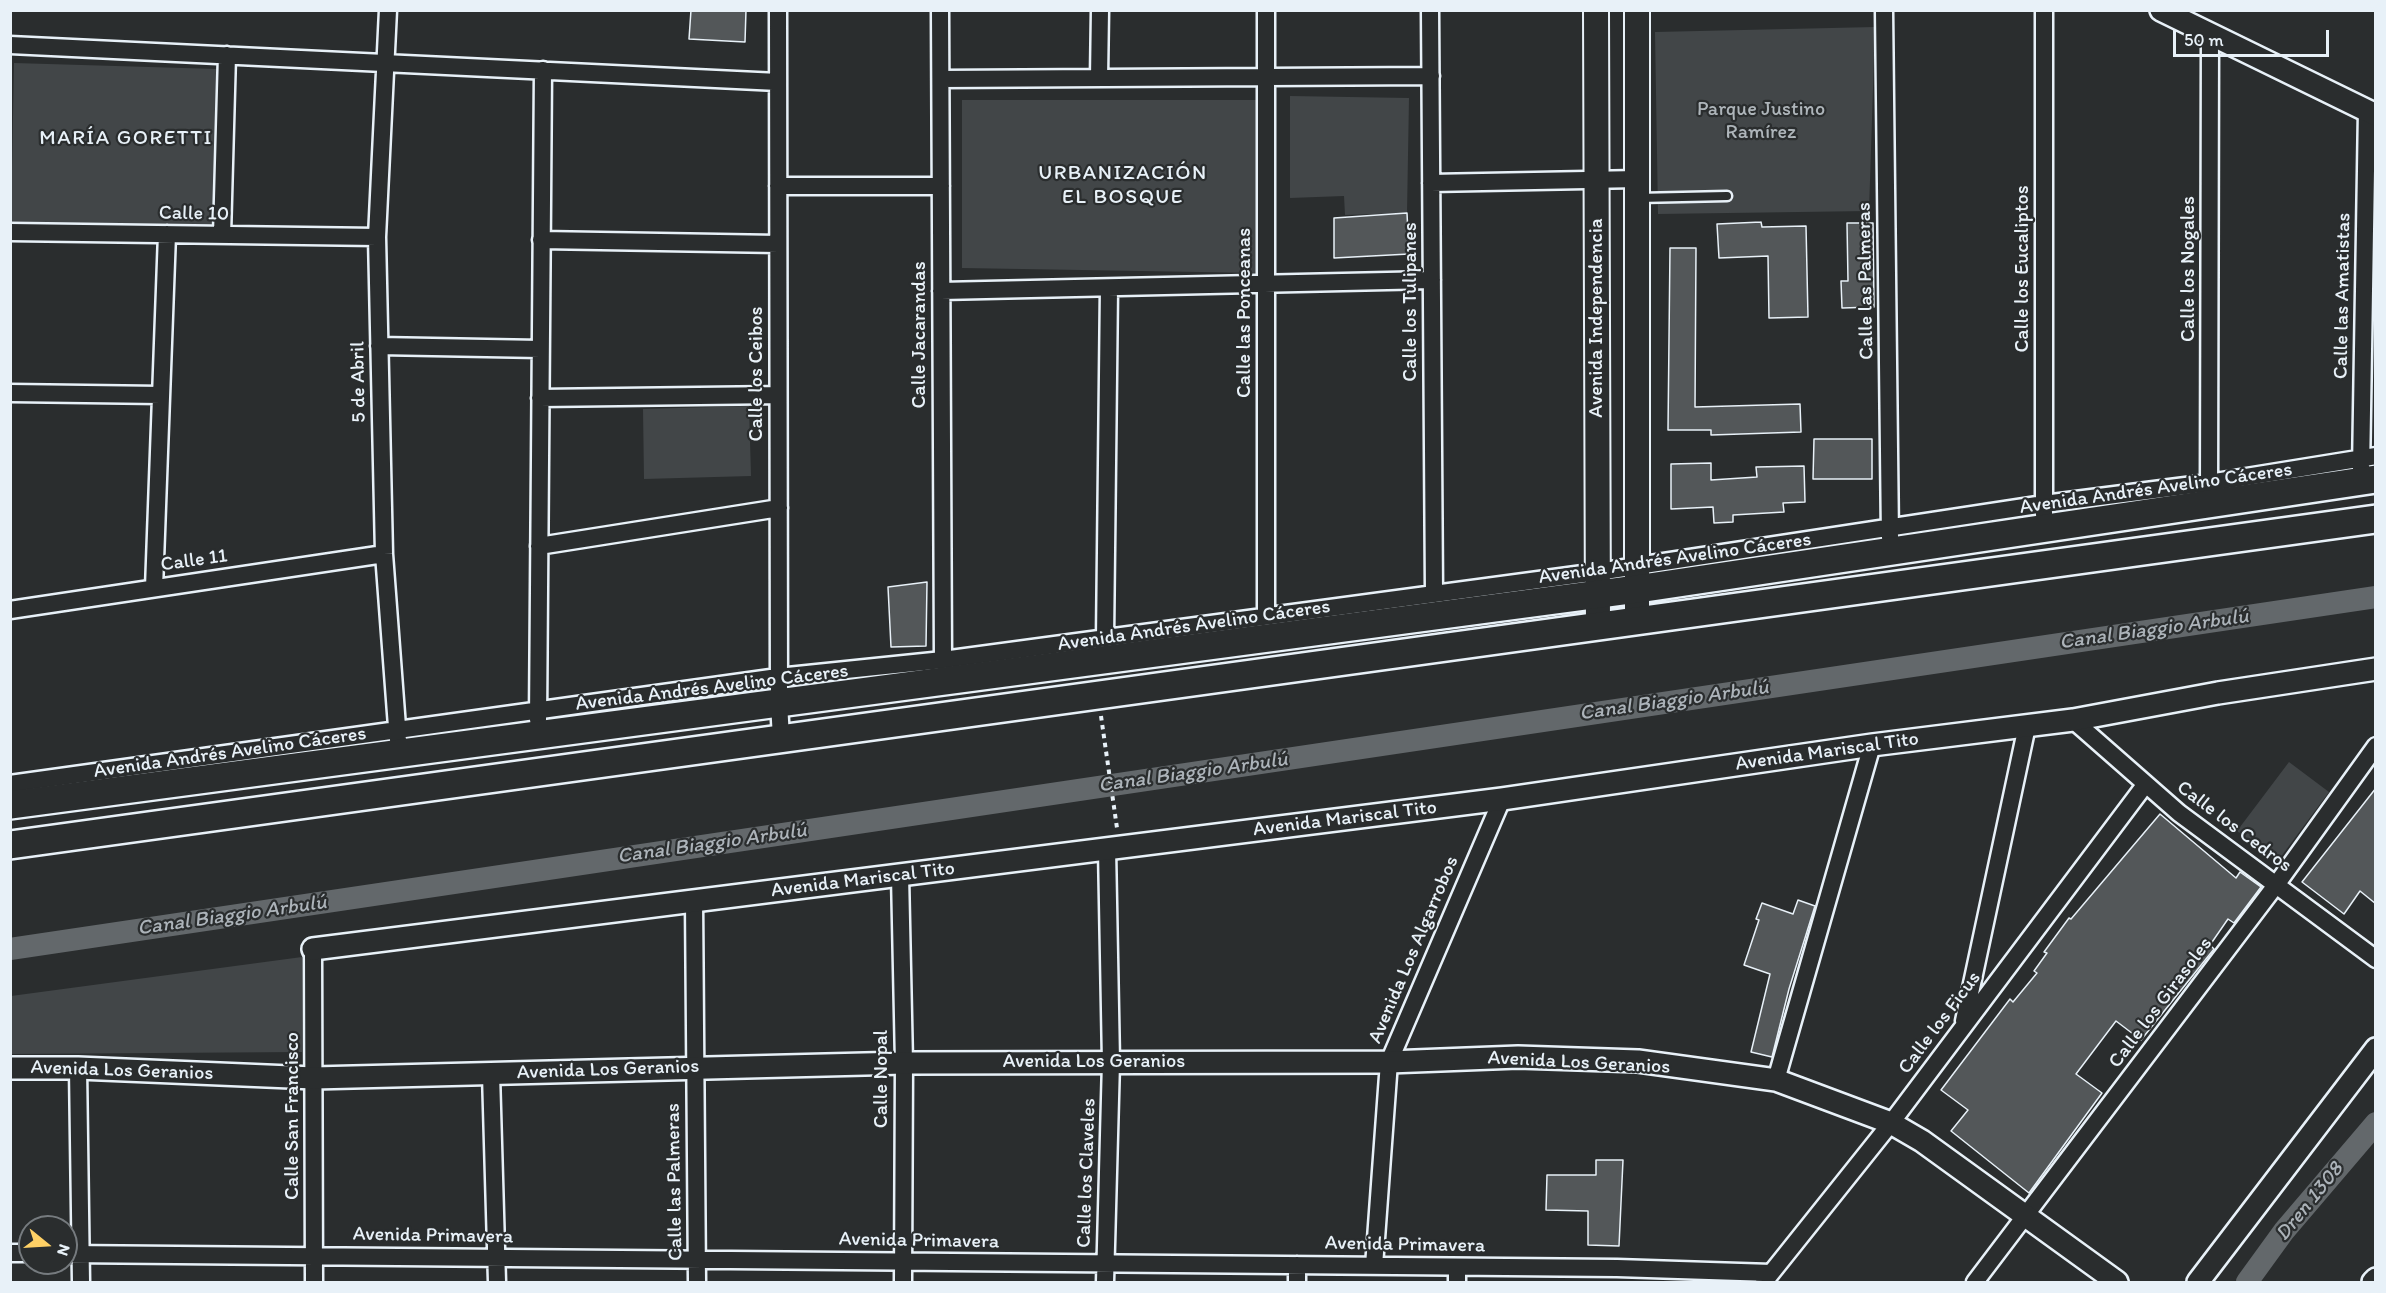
<!DOCTYPE html>
<html>
<head>
<meta charset="utf-8">
<style>
	body { margin:0 }
	#map { position:relative; width:2386px; height:1293px; overflow:hidden; background:#2a2d2e; font-family:Itim,sans-serif }
	canvas { display:block }
	.frame { position:absolute; inset:0; border:12px solid #e8f1f8; pointer-events:none }
	.north { position:absolute; left:18px; top:1215px; width:60px; height:60px; box-sizing:border-box; background:#2a2d2e; border:2px solid #767b7f; border-radius:50%; rotate:108deg; font-size:16px; font-weight:700; line-height:24px; text-align:center; color:#e8f1f8 }
	.north::after { content:''; display:block; margin:auto; width:21px; height:27px; background:#ffd166; clip-path:polygon(50% 0,100% 100%,50% 72%,0 100%) }
	.scale { position:absolute; left:2173px; top:30px; width:156px; height:27px; box-sizing:border-box; border:3px solid #e8f1f8; border-top:0; padding-left:8px; font-size:18px; line-height:21px; white-space:nowrap; color:#e8f1f8; -webkit-text-stroke:4px #2a2d2e; paint-order:stroke }
</style>
</head>
<body>
<div id="map">
<canvas width="2386" height="1293"></canvas>
<div class="frame"></div>
<div class="north">N</div>
<div class="scale">50 m</div>
</div>
<script>
const ctx = document.querySelector('canvas').getContext('2d');
ctx.lineJoin = 'round';
function fillPath(path, color) { ctx.fillStyle = color; ctx.fill(path, 'evenodd'); }
const shape = rows => new Path2D(rows.map(r => 'M' + r).join(''));
function trace(path, color, width, dash) { ctx.strokeStyle = color; ctx.lineWidth = width; ctx.lineCap = dash ? 'butt' : 'round'; ctx.setLineDash(dash || []); ctx.stroke(path); }
function drawText(font, color, halo, rows, align = 'center') {
  ctx.font = font + ' Itim,sans-serif'; ctx.lineWidth = 4.5; ctx.setLineDash([]); ctx.textBaseline = 'middle'; ctx.strokeStyle = halo; ctx.fillStyle = color; for (const [text, x, y, turn = 0] of rows) {
    ctx.save(); ctx.translate(x, y); ctx.rotate((+turn || 0) * Math.PI / 180); ctx.textAlign = isNaN(turn) ? turn : align; if (halo) ctx.strokeText(text, 0, 0); ctx.fillText(text, 0, 0); ctx.restore();
  }
}
const green = shape([
	[1875,27,1869,211,1658,214,1655,32],
	[14,63,217,69,213,229,11,224],
	[1290,96,1409,98,1407,213,1345,215,1344,196,1290,198],
	[962,100,1264,100,1259,273,962,268],
	[749,406,751,476,644,479,643,409],
	[2289,762,2329,792,2277,862,2237,831],
	[302,957,302,1052,11,1054,11,996]
]);
const canal = shape([
	[10,949,2376,597],
	[2247,1282,2284,1231,2376,1123]
]);
const building = shape([
	[691,10,746,10,745,42,689,39,691,10],
	[1407,213,1409,254,1334,258,1334,218,1407,213],
	[1761,222,1762,227,1806,226,1808,317,1769,318,1768,256,1719,258,1717,224,1761,222],
	[1847,223,1873,223,1874,307,1842,308,1841,281,1848,281,1847,223],
	[1670,248,1696,248,1695,407,1800,404,1801,432,1711,435,1711,430,1668,430,1670,248],
	[1814,439,1872,439,1872,479,1813,479,1814,439],
	[1711,463,1711,480,1757,477,1756,467,1804,466,1805,502,1783,503,1784,512,1733,515,1733,522,1714,523,1713,507,1671,509,1671,464,1711,463],
	[927,582,926,646,891,647,888,587,927,582],
	[2376,788,2376,904,2360,891,2344,914,2302,882,2376,788],
	[2160,814,2236,878,2240,872,2261,887,2234,923,2228,919,2210,945,2214,949,2141,1040,2116,1021,2076,1074,2102,1093,2029,1193,1951,1131,1968,1110,1941,1090,2010,999,2013,1002,2037,973,2034,971,2047,953,2044,952,2069,918,2071,919,2160,814],
	[1798,900,1815,906,1789,989,1772,1057,1751,1052,1770,974,1744,965,1759,920,1756,919,1762,903,1793,914,1798,900],
	[1596,1160,1623,1160,1619,1246,1588,1245,1588,1211,1546,1210,1547,1175,1596,1175,1596,1160]
]);
const path = shape([
	[1101,716,1117,828]
]);
const service = shape([
	[1638,198,1727,196]
]);
const minor = shape([
	[388,10,377,237,384,554,398,740],
	[778,10,779,703,781,738],
	[940,10,943,660],
	[1430,10,1434,593],
	[1884,10,1890,538],
	[10,45,778,82],
	[1099,78,1100,10],
	[941,79,1431,76],
	[1431,183,1638,179],
	[778,186,941,186],
	[10,232,377,237],
	[222,235,227,55],
	[541,240,778,244],
	[941,291,1432,280],
	[379,346,540,349],
	[10,393,161,395],
	[540,398,778,395],
	[2361,470,2367,110],
	[2209,493,2210,34],
	[2044,515,2044,10],
	[539,546,779,508],
	[154,588,167,234],
	[10,610,384,554],
	[1266,616,1266,10],
	[1105,638,1109,288],
	[538,720,543,70],
	[2073,720,2179,813,2376,959],
	[10,784,778,677,943,660,1598,572,2044,504,2209,483,2376,456],
	[900,875,904,1063,903,1282],
	[694,901,697,1282],
	[313,949,314,1282],
	[1964,1021,2027,726],
	[78,1068,81,1282],
	[491,1074,497,1282],
	[1776,1080,1872,745],
	[10,1253,30,1253],
	[66,1254,1617,1268,1771,1273],
	[1297,1265,1297,1282],
	[1374,1266,1389,1062,1502,799],
	[1457,1267,1457,1282],
	[1105,1282,1111,1062,1107,849],
	[1764,1282,1891,1123,2145,785],
	[1975,1282,2276,885,2376,746]
]);
const tertiary = shape([
	[2161,10,2376,115],
	[313,949,1502,799,1872,745,2073,720,2218,693,2376,669],
	[10,1068,78,1068,314,1078,904,1063,1389,1062,1518,1057,1638,1061,1776,1080,1891,1123,1922,1141,2117,1282],
	[2198,1282,2376,1049],
	[2373,1282,2376,1279]
]);
const secondary = shape([
	[1596,10,1598,626],
	[1637,621,1637,10]
]);
const trunk = shape([
	[10,805,1637,589,2376,479],
	[10,845,2376,519]
]);
const parkNames = [
	["Parque Justino",1761,110],
	["Ramírez",1761,133]
];
const streetNames = [
	["Calle 10",194,214,1],
	["Calle los Eucaliptos",2023,269,-90],
	["Calle los Nogales",2189,269,-90],
	["Calle las Palmeras",1866,281,-91],
	["Calle las Amatistas",2343,296,-89],
	["Calle los Tulipanes",1411,302,-90],
	["Calle las Ponceanas",1245,313,-90],
	["Avenida Independencia",1597,318,-90],
	["Calle Jacarandas",920,335,-90],
	["Calle los Ceibos",757,374,-90],
	["5 de Abril",359,382,-91],
	["Avenida Andrés Avelino Cáceres",2156,489,-8],
	["Avenida Andrés Avelino Cáceres",1675,559,-8],
	["Calle 11",194,561,-8],
	["Avenida Andrés Avelino Cáceres",1194,626,-8],
	["Avenida Andrés Avelino Cáceres",712,688,-7],
	["Avenida Mariscal Tito",1827,752,-8],
	["Avenida Andrés Avelino Cáceres",230,753,-8],
	["Avenida Mariscal Tito",1345,819,-7],
	["Calle los Cedros",2234,827,37],
	["Avenida Mariscal Tito",863,880,-7],
	["Avenida Los Algarrobos",1414,950,-67],
	["Calle los Girasoles",2161,1003,-53],
	["Calle los Ficus",1940,1023,-53],
	["Avenida Los Geranios",1094,1062],
	["Avenida Los Geranios",1579,1063,3],
	["Avenida Los Geranios",608,1070,-2],
	["Avenida Los Geranios",122,1071,2],
	["Calle Nopal",882,1079,-90],
	["Calle San Francisco",293,1116,-90],
	["Calle los Claveles",1087,1173,-88],
	["Calle las Palmeras",675,1182,-91],
	["Avenida Primavera",433,1236,1],
	["Avenida Primavera",919,1241,1],
	["Avenida Primavera",1405,1245,1]
];
const neighbourhoodNames = [
	["MARÍA GORETTI",126,139],
	["URBANIZACIÓN",1123,174],
	["EL BOSQUE",1123,198]
];
const waterNames = [
	["Canal Biaggio Arbulú",2154,630,-8],
	["Canal Biaggio Arbulú",1674,701,-8],
	["Canal Biaggio Arbulú",1193,773,-8],
	["Canal Biaggio Arbulú",712,844,-8],
	["Canal Biaggio Arbulú",232,916,-8],
	["Dren 1308",2310,1202,-51]
];
fillPath(green, '#424648');
trace(canal, '#63686b', 22);
fillPath(building, '#535759');
trace(building, '#e8f1f8', 1.5);
trace(service, '#e8f1f8', 13);
trace(minor, '#e8f1f8', 21);
trace(tertiary, '#e8f1f8', 26);
trace(secondary, '#e8f1f8', 28);
trace(trunk, '#e8f1f8', 32);
trace(path, '#e8f1f8', 4, [4.5, 4.5]);
trace(service, '#2a2d2e', 8);
trace(minor, '#2a2d2e', 16);
trace(tertiary, '#2a2d2e', 21);
trace(secondary, '#2a2d2e', 24);
trace(trunk, '#2a2d2e', 27);
drawText('20px', '#aeb5ba', '#2a2d2e', parkNames);
drawText('20px', '#e8f1f8', '#2a2d2e', streetNames);
ctx.letterSpacing = '1.5px';
drawText('21px', '#e8f1f8', '#2a2d2e', neighbourhoodNames);
ctx.letterSpacing = '0px';
drawText('italic 21px', '#acb3b9', '#2a2d2e', waterNames);
</script>
</body>
</html>
